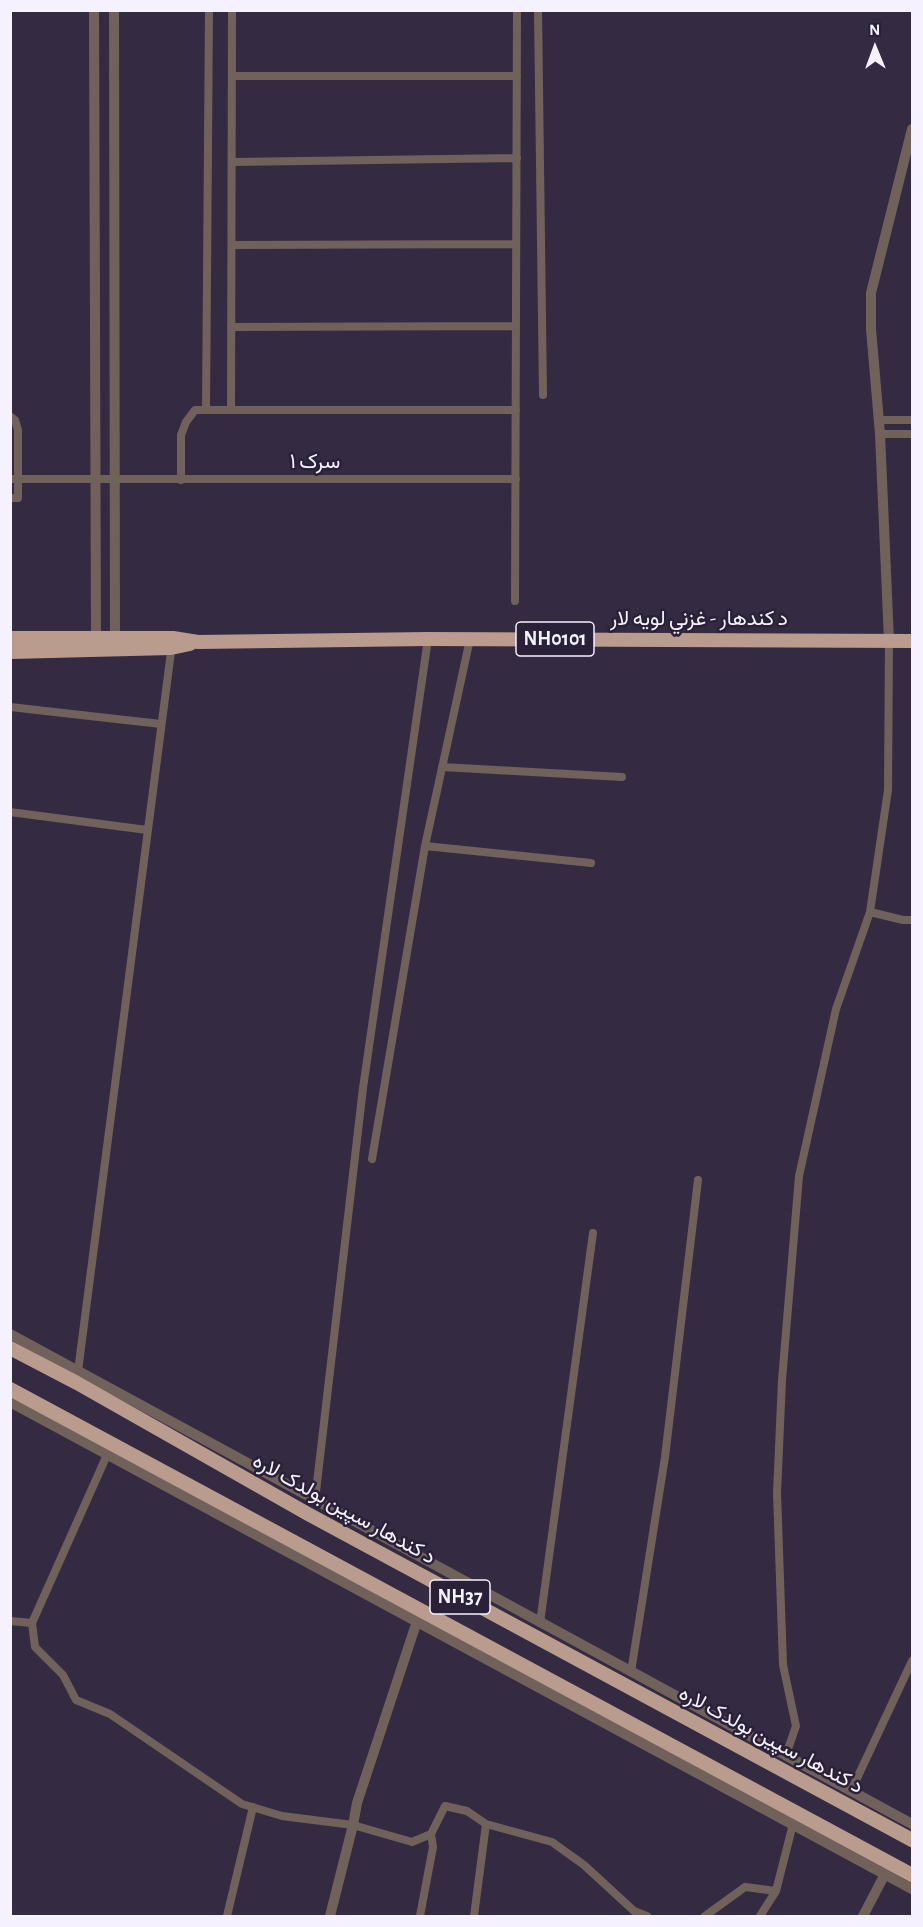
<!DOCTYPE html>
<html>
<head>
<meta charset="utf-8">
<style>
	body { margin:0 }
	#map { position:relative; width:923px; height:1927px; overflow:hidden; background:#342b43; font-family:"Alegreya Sans",sans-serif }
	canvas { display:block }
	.frame { position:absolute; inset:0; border:12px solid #f5f1fe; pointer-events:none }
	.north { position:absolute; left:845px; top:18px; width:60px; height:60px; -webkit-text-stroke:4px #2a2139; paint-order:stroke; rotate:359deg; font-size:16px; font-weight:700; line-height:24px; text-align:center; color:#f5f1fe }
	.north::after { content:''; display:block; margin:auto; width:21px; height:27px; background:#f5f1fe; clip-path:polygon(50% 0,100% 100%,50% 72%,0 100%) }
</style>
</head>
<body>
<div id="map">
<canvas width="923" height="1927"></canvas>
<div class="frame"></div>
<div class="north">N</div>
</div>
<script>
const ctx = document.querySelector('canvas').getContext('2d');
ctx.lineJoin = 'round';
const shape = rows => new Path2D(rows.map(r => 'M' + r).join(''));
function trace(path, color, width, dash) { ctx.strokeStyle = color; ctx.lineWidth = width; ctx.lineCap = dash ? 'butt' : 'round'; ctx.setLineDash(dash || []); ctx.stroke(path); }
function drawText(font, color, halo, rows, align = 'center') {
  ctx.font = font + ' "Alegreya Sans",Vazirmatn,sans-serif'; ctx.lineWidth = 5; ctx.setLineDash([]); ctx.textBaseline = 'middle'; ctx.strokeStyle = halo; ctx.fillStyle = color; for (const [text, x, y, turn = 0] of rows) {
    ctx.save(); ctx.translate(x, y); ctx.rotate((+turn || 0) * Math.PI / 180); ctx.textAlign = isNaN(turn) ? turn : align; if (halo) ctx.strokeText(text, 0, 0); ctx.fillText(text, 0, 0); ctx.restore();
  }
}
const minor = shape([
	[538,10,543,395],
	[232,76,517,76],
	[232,162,517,158],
	[232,245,516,244],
	[231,327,516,326],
	[206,410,209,10],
	[231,410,232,10],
	[10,416,15,420,18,430,18,498,10,498],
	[879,420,912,420],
	[880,434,912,434],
	[10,479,516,479],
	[181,480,181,435,186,422,195,410,516,410],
	[515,601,517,10],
	[10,707,161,724],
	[442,767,622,777],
	[10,812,147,830],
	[425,846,591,863],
	[870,912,903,920,912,920],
	[372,1159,425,846,470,639],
	[78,1371,172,644],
	[315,1500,363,1088,428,639],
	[10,1621,32,1623,107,1455],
	[32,1623,35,1647,63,1675,76,1700,110,1714,242,1804,282,1816,353,1825,412,1842,431,1834,445,1806,467,1811,486,1824,552,1842,584,1865,634,1911,647,1916],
	[540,1623,593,1233],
	[631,1672,665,1457,698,1180],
	[786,1755,796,1726,783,1665,777,1493,782,1380,799,1176,836,1009,870,912,888,790,889,641],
	[851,1791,912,1661],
	[227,1916,253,1807],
	[420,1916,433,1847,431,1834],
	[474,1916,486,1824],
	[705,1916,745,1887,776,1891],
	[760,1916,776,1891,793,1824]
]);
const tertiary = shape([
	[94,10,96,643],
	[114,10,115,643],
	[889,641,880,434,871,329,871,293,912,129],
	[10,1334,912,1824],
	[10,1402,912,1889],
	[330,1916,353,1825,357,1803,417,1621],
	[863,1916,885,1874]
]);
const trunk = shape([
	[10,638,173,638,198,642,428,639,912,641],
	[10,652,171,648,190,644],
	[10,1348,77,1383,308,1514,912,1840],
	[10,1389,912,1875]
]);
const shields = [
	[555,639,78],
	[460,1597,60]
];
const shieldNames = [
	["NH0101",555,639],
	["NH37",460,1597]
];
const streetNames = [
	["سرک ۱",315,462],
	["د کندهار - غزني لويه لار",699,619],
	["د کندهار سپین بولدک لاره",344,1509,29],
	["د کندهار سپین بولدک لاره",771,1740,28]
];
trace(minor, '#70625b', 8);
trace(tertiary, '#70625b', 10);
trace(trunk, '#ba9c8e', 14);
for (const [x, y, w] of shields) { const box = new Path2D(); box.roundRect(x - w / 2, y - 17, w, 34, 4.5); ctx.fillStyle = '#2a2139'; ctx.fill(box); trace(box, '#f5f1fe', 1.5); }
drawText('bold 20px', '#f5f1fe', null, shieldNames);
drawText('21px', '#f5f1fe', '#2a2139', streetNames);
</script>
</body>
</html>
